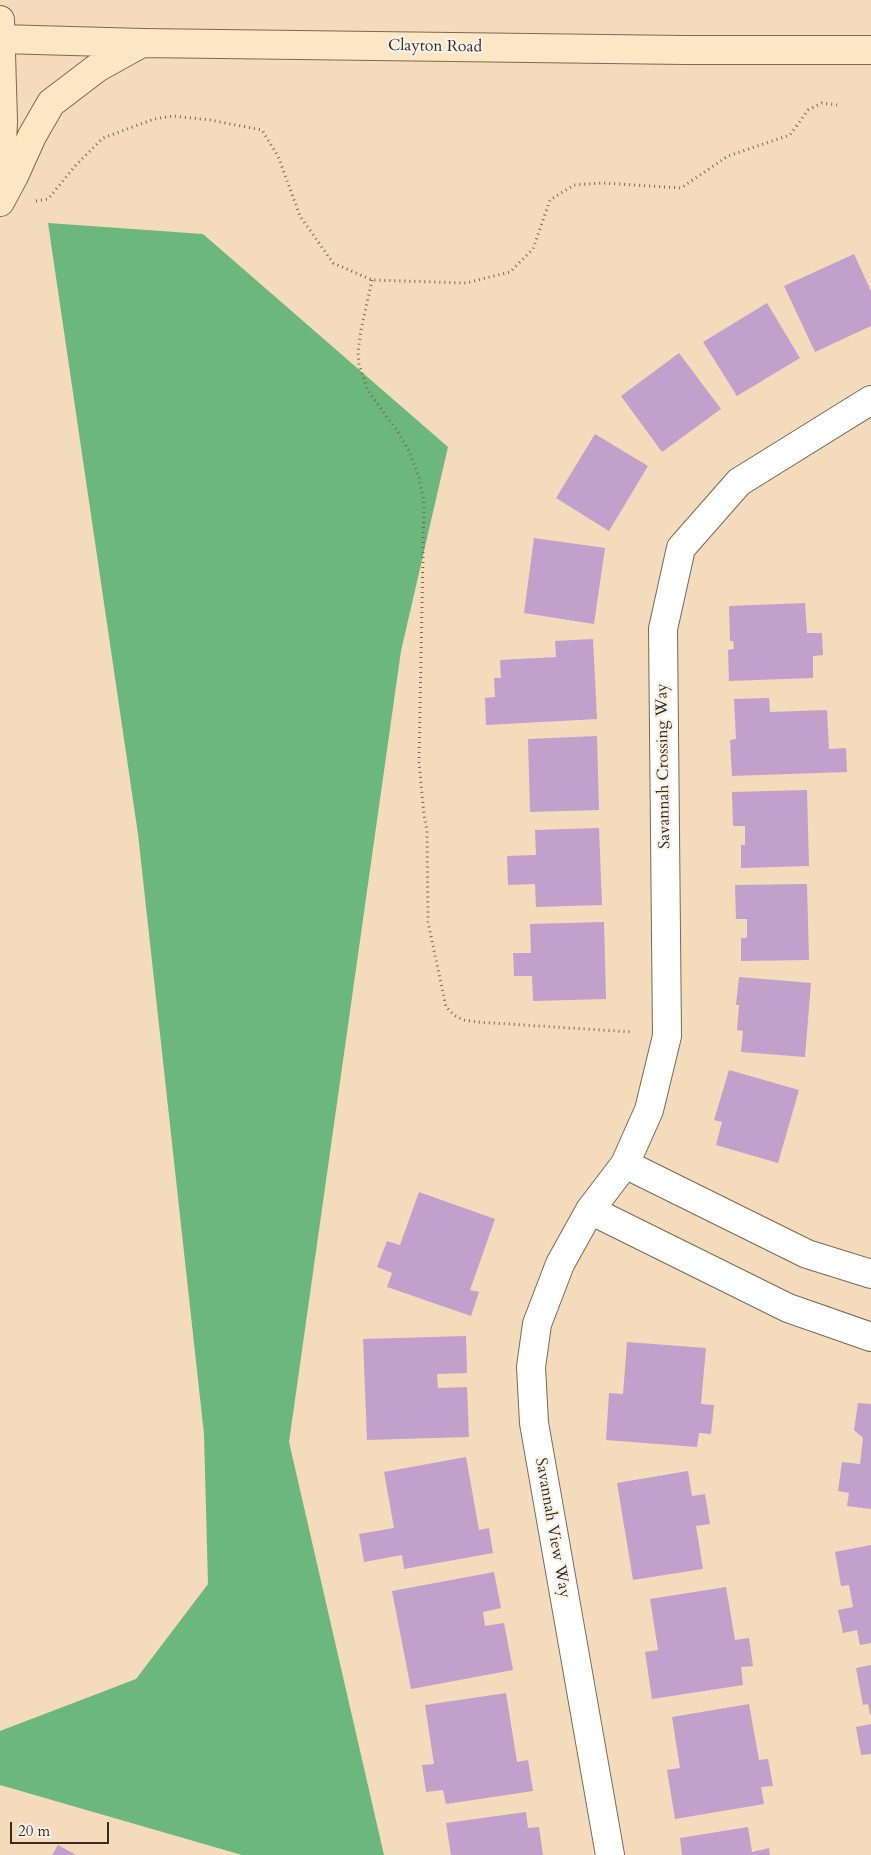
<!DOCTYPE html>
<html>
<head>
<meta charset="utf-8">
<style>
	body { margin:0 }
	#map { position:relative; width:871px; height:1855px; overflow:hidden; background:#f3dbbb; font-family:Cardo,serif }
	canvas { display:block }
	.scale { position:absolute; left:10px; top:1822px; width:99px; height:22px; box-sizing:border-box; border:2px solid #3b2a1e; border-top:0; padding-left:6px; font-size:15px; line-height:18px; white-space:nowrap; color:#3b2a1e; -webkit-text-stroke:4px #f7f3e8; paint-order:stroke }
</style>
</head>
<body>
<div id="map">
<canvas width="871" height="1855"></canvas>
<div class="scale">20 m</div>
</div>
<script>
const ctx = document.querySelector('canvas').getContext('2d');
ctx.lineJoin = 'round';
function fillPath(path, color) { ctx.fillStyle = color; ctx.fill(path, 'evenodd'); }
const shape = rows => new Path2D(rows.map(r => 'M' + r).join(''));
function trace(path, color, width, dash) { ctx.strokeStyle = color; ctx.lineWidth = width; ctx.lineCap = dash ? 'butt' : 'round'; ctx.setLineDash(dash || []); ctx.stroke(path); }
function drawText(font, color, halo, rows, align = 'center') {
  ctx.font = font + ' Cardo,serif'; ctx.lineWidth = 4.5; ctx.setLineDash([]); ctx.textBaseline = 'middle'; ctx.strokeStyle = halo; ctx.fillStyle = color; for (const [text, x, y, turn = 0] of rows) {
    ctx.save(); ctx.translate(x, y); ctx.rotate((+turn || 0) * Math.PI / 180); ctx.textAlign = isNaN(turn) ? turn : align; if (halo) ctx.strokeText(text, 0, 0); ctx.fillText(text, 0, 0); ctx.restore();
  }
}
const forest = shape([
	[48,223,203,234,448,447,401,651,289,1442,384,1855,242,1855,0,1785,0,1731,136,1679,208,1584,204,1434,138,834]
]);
const building = shape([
	[854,254,871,291,871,326,815,352,784,286],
	[767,303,800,358,737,396,703,342],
	[679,353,721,409,662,452,621,396],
	[595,434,648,466,609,531,556,498],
	[534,538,605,548,594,624,524,613],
	[805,603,807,633,822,633,823,655,813,656,813,678,729,681,728,650,734,649,733,641,730,641,729,606],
	[593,639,597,719,486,725,485,698,495,697,494,678,501,678,500,660,556,657,555,641],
	[769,698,770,712,827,710,829,749,846,748,847,772,732,776,730,740,736,739,734,699],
	[597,736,599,810,530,812,528,739],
	[807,790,809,866,741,868,741,845,745,845,745,826,733,826,732,792],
	[599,828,602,905,536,907,535,884,508,885,507,856,536,855,535,830],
	[807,884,809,960,741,961,741,938,747,938,747,919,736,919,735,885],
	[604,922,606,999,533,1001,532,976,514,976,513,953,531,953,530,924],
	[739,977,811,983,805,1057,741,1052,743,1031,737,1030,739,1005,736,1005],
	[729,1070,799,1090,778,1163,716,1145,722,1122,714,1120],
	[419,1192,495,1219,470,1290,479,1292,471,1316,387,1287,392,1273,377,1267,387,1241,400,1245],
	[466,1336,467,1373,437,1374,438,1388,467,1387,469,1437,367,1440,363,1339],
	[627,1342,706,1348,701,1404,714,1405,711,1434,699,1433,697,1447,606,1440,609,1393,623,1394],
	[858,1403,871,1404,871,1509,847,1506,849,1493,838,1491,842,1462,860,1464,863,1438,854,1430],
	[466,1457,479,1530,489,1528,493,1553,404,1569,402,1555,364,1562,359,1534,394,1528,384,1472],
	[688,1471,692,1496,705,1494,710,1524,696,1526,703,1569,633,1580,617,1483],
	[871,1545,871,1643,860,1645,857,1630,843,1633,838,1610,853,1607,849,1585,841,1586,835,1552],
	[494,1572,501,1608,483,1612,485,1626,504,1623,513,1670,411,1689,392,1591],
	[726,1587,735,1640,749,1638,753,1666,741,1667,743,1685,652,1699,645,1652,658,1650,650,1599],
	[871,1665,871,1715,870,1715,868,1704,863,1705,856,1668],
	[506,1693,517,1762,528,1760,533,1791,446,1804,443,1790,426,1792,422,1765,434,1764,425,1705],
	[749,1704,759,1760,768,1759,773,1786,761,1787,764,1804,675,1819,667,1770,680,1768,672,1717],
	[871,1724,871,1754,861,1755,856,1727],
	[526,1812,528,1828,539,1827,543,1855,451,1855,446,1823],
	[748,1827,752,1852,769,1848,770,1855,682,1855,680,1838],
	[58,1845,76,1855,52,1855]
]);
const path = shape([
	[36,201,48,199,76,165,103,138,154,119,173,116,210,120,262,130,278,156,300,216,333,263,372,280,466,283,510,272,533,249,550,200,574,185,603,183,681,188,728,156,790,135,808,110,822,103,837,105],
	[372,280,361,330,358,352,359,364,368,391,396,429,409,451,418,474,424,502,419,762,424,815,427,831,428,922,446,1007,454,1015,463,1020,477,1022,632,1032]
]);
const street = shape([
	[625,1164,807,1254,871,1274],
	[590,1210,788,1308,871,1337],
	[610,1855,534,1423,531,1367,537,1324,560,1264,590,1210,625,1164,649,1110,667,1036,663,629,681,548,739,482,871,400]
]);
const secondary = shape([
	[0,39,143,43,684,50,871,50],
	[0,188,3,121,0,20],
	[0,202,14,176,32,136,51,103,97,68,142,43]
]);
const streetNames = [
	["Clayton Road",435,47,1],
	["Savannah Crossing Way",664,766,-91],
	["Savannah View Way",552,1528,80]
];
fillPath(forest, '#6cb77e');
fillPath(building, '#c1a0cb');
trace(street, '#7b6855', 30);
trace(secondary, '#7b6855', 30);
trace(path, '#7b6855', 3, [1, 4]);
trace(street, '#fff', 28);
trace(secondary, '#fce6c4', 28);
drawText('16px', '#3b2a1e', '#f7f3e8', streetNames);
</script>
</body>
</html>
